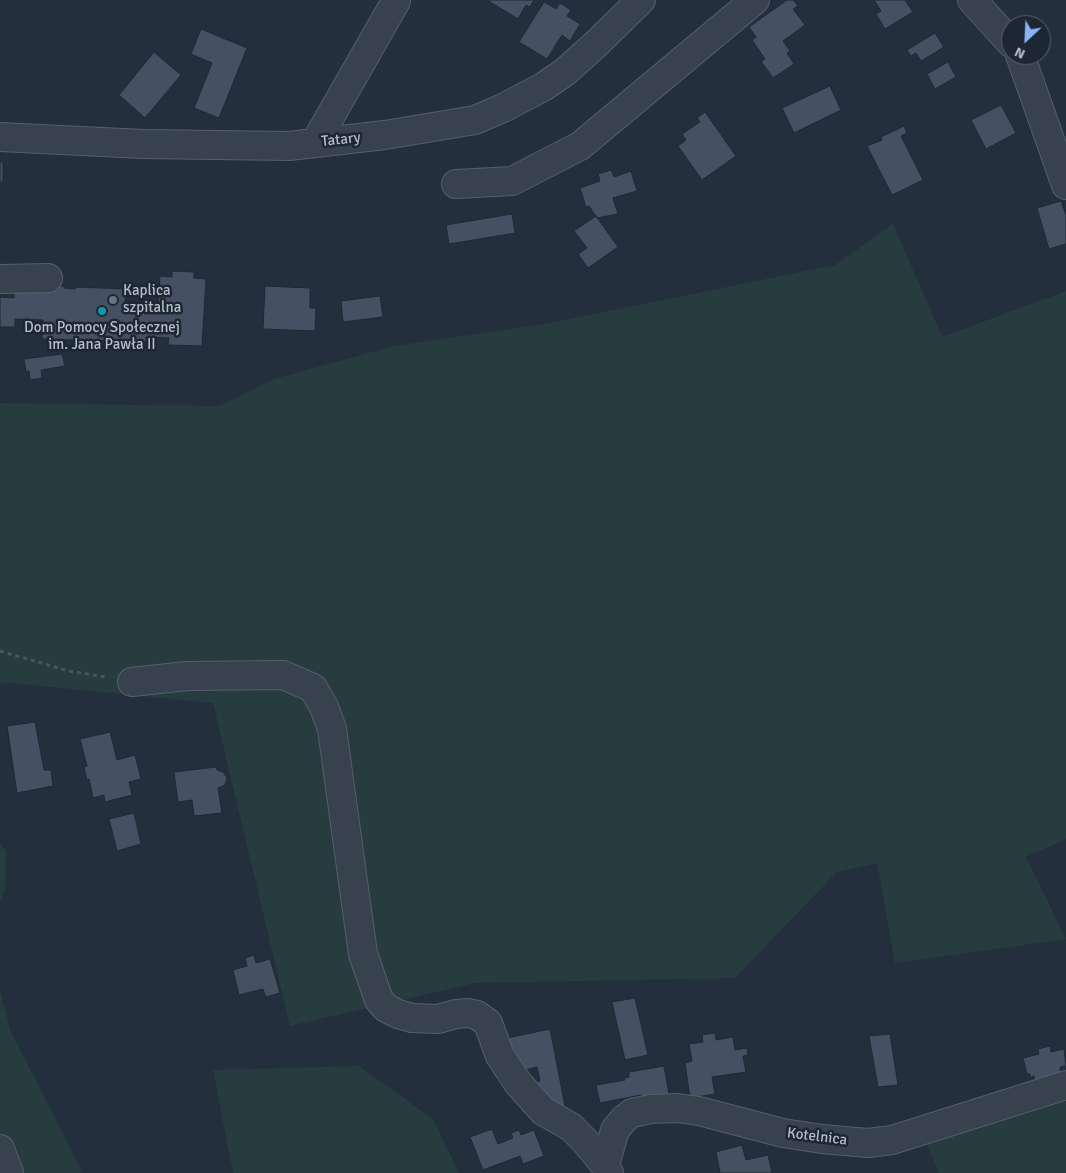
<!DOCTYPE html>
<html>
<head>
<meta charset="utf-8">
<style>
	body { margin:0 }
	#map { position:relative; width:1066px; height:1173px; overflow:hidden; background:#242f3e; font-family:Signika,sans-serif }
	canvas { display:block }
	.north { position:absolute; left:1001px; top:15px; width:50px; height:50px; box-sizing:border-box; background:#1d2633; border:1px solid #59626f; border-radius:50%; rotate:205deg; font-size:14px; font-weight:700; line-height:20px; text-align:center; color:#b4bcc9 }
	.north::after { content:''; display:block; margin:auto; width:18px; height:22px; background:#8ab4f8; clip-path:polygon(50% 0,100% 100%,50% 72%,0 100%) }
</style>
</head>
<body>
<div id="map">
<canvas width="1066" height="1173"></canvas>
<div class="north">N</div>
</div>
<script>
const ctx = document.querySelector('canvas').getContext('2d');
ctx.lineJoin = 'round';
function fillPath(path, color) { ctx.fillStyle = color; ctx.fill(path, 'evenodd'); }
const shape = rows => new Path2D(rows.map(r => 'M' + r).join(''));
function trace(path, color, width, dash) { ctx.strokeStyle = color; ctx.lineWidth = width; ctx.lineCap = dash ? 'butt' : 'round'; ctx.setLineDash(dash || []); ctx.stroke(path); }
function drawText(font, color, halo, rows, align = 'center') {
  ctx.font = font + ' Signika,sans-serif'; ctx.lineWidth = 5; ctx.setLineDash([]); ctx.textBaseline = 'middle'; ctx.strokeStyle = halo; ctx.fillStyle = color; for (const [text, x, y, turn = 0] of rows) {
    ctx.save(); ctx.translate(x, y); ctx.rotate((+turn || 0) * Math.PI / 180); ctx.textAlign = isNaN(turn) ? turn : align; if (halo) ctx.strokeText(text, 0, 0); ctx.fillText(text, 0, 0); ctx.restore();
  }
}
const green = shape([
	[893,224,942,337,1066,291,1066,839,1026,857,1066,939,895,963,877,863,837,872,735,978,475,983,290,1026,213,703,0,682,0,403,220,406,274,379,394,346,550,323,835,265],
	[0,844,6,851,5,888,0,903],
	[0,990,10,1030,82,1171,79,1173,20,1173,0,1133],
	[359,1066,433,1119,459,1173,233,1173,213,1070],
	[1066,1100,1066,1173,939,1173,925,1140]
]);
const building = shape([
	[487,0,534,0,530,7,526,5,518,19,487,0],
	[787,0,793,0,798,6,793,9,805,25,783,41,790,51,787,53,794,64,773,78,761,61,765,59,752,40,756,37,749,27,787,0],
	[874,0,905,0,913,12,885,29,876,14,881,11,874,0],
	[544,2,556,9,560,3,571,10,567,16,580,24,570,41,562,35,547,59,519,42,544,2],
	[201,29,247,48,219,118,194,108,212,63,191,54,201,29],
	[935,33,944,47,921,61,916,53,911,56,907,50,935,33],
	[154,52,181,75,145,118,119,95,154,52],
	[948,62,956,77,935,89,927,74,948,62],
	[830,86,841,110,794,133,782,108,830,86],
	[1001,105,1016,133,986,149,971,120,1001,105],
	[705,112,736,156,702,180,678,146,686,140,682,134,700,122,697,118,705,112],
	[904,126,907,133,901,136,923,180,892,195,867,146,882,140,881,137,904,126],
	[0,162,3,162,3,182,0,182,0,162],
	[611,170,614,177,631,171,637,191,613,198,618,214,597,218,589,206,586,207,580,188,600,181,598,174,611,170],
	[1061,201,1066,215,1066,244,1049,249,1037,208,1061,201],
	[512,214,515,233,449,244,446,225,512,214],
	[596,216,618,247,588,268,578,254,587,248,574,231,596,216],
	[172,271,194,272,194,278,206,279,202,346,168,345,169,338,146,337,146,342,42,339,43,320,15,319,15,327,0,327,0,297,14,298,14,284,64,286,64,288,75,289,75,287,126,289,125,302,158,304,160,276,172,277,172,271],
	[265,286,310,288,310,308,316,308,315,331,263,329,265,286],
	[380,296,383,317,343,322,341,301,380,296],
	[62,354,65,366,41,370,42,378,30,380,29,371,26,372,24,359,62,354],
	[35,722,44,770,51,770,53,786,17,793,7,726,35,722],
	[110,732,117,760,135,755,141,779,129,782,132,795,105,802,104,795,93,798,89,779,87,780,84,767,87,766,80,739,110,732],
	[216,767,217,770,223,772,227,778,225,785,218,788,222,813,194,816,192,800,178,802,174,772,216,767],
	[134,813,141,844,117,851,109,819,134,813],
	[254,955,256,963,270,959,280,993,266,997,263,989,239,995,233,970,247,966,245,958,254,955],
	[635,998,648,1055,625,1060,612,1002,635,998],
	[550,1029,565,1106,550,1108,533,1083,540,1081,537,1067,518,1072,514,1051,510,1052,507,1038,550,1029],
	[715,1033,716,1040,733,1037,735,1050,747,1048,748,1055,743,1056,746,1072,712,1077,715,1094,690,1098,685,1063,692,1061,689,1044,703,1042,702,1035,715,1033],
	[890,1034,898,1085,878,1087,869,1036,890,1034],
	[1050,1046,1051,1052,1064,1049,1066,1066,1060,1067,1061,1075,1035,1081,1034,1076,1030,1077,1030,1074,1027,1074,1023,1058,1039,1054,1038,1049,1050,1046],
	[664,1066,669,1094,642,1100,641,1095,600,1103,596,1085,625,1080,624,1078,629,1077,629,1072,664,1066],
	[492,1129,498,1144,513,1138,511,1133,519,1130,521,1135,534,1130,544,1156,523,1164,520,1156,483,1170,470,1137,492,1129],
	[742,1145,746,1160,768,1155,772,1173,720,1173,716,1152,742,1145]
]);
const path = shape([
	[0,651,69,671,106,677]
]);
const minor = shape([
	[972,0,1011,43],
	[1020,55,1066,185],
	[0,137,143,144,289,146,385,135,475,120,503,108,543,87,565,72,596,44,641,0],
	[315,143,396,1],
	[456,184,512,181,580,146,755,0],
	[0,279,48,278],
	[132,682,187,676,283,675,313,688,324,707,332,729,363,954,379,1000,386,1008,398,1014,412,1018,438,1019,456,1014,468,1013,477,1015,488,1023,500,1056,518,1083,543,1111,571,1127,585,1141,605,1165,609,1173],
	[0,1149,9,1173],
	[605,1165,615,1130,624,1119,632,1113,651,1109,678,1108,699,1111,783,1133,822,1139,868,1143,892,1140,1066,1085]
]);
const markers = [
	[113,300,5,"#6b7280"],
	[102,311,5,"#0f9aa8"]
];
const streetNames = [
	["Tatary",341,140,-6],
	["Kotelnica",817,1137,7]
];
const poiNames = [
	["Kaplica",123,291],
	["szpitalna",123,308],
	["Dom Pomocy Społecznej",102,328,"center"],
	["im. Jana Pawła II",102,345,"center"]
];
fillPath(green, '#263c3f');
fillPath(building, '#455162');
trace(building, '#1f2835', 1);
trace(minor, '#565f6c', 30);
trace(path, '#44595c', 3, [4, 4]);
trace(minor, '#38414e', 28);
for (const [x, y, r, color] of markers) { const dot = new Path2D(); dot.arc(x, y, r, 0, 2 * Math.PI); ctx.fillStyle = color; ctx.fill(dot); trace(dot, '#1d2633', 2); }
drawText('15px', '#b4bcc9', '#1d2633', streetNames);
drawText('15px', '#b4bcc9', '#1d2633', poiNames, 'left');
</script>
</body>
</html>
